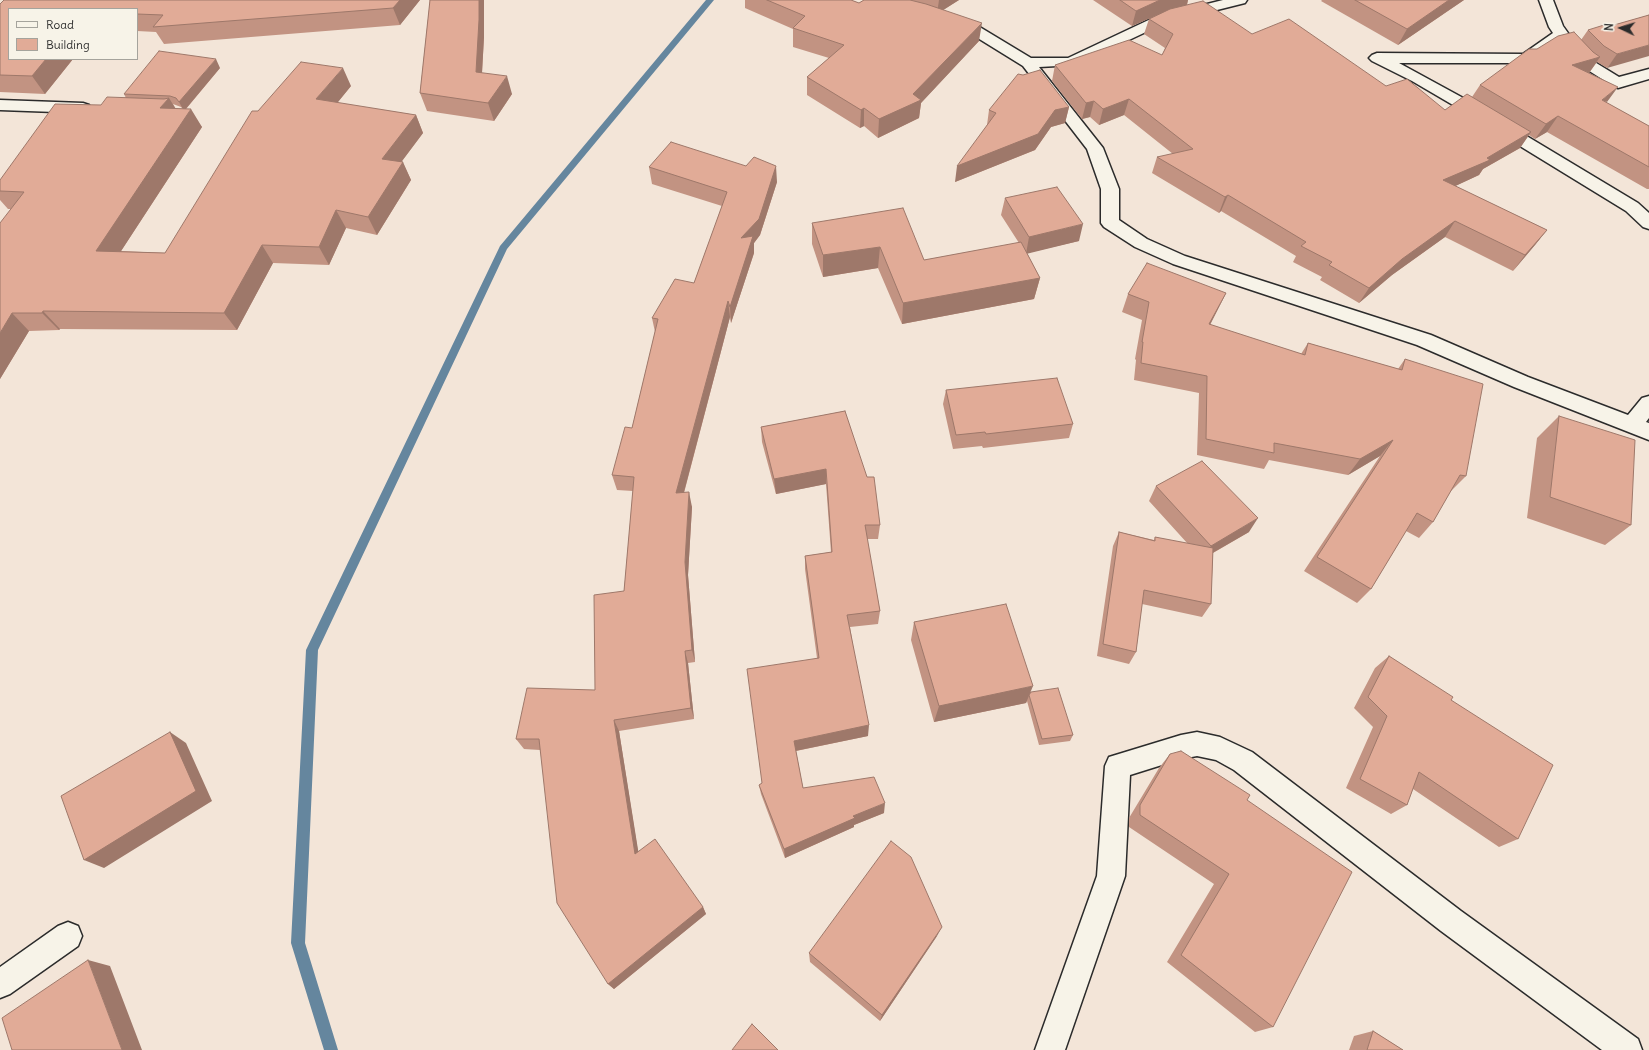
<!DOCTYPE html>
<html>
<head>
<meta charset="utf-8">
<style>
	body { margin:0 }
	#map { position:relative; width:1649px; height:1050px; overflow:hidden; background:#f3e5d8; font-family:Delius,sans-serif }
	canvas { display:block }
	.legend { position:absolute; left:8px; top:8px; width:130px; height:52px; box-sizing:border-box; background:#f7f3e8; border:1px solid #a5a39c; margin:0; padding:5px 7px; list-style:none; font-size:12px; color:#2b2b2b }
	.legend li { display:flex; align-items:center; gap:8px; height:20px }
	.legend b { width:20px; border:1px solid #a5a39c }
	.north { position:absolute; left:1601px; top:8px; width:40px; height:40px; -webkit-text-stroke:3px #f7f3e8; paint-order:stroke; rotate:274deg; font-size:11px; font-weight:700; line-height:16px; text-align:center; color:#2b2b2b }
	.north::after { content:''; display:block; margin:auto; width:14px; height:18px; background:#2b2b2b; clip-path:polygon(50% 0,100% 100%,50% 72%,0 100%) }
</style>
</head>
<body>
<div id="map">
<canvas width="1649" height="1050"></canvas>
<ul class="legend">
<li><b style="height:5px;background:#f7f3e8"></b>Road</li>
<li><b style="height:11px;background:#e1ab97"></b>Building</li>
</ul>
<div class="north">N</div>
</div>
<script>
const ctx = document.querySelector('canvas').getContext('2d');
ctx.lineJoin = 'round';
const shape = rows => new Path2D(rows.map(r => 'M' + r).join(''));
function fillPath(path, color) { ctx.fillStyle = color; ctx.fill(path, 'evenodd'); }
function trace(path, color, width, dash) { ctx.strokeStyle = color; ctx.lineWidth = width; ctx.lineCap = dash ? 'butt' : 'round'; ctx.setLineDash(dash || []); ctx.stroke(path); }
const stream = shape([
	[706,0,714,0,507,249,318,650,305,943,338,1050,324,1050,291,943,306,650,500,246,706,0]
]);
const minor = shape([
	[1223,0,1247,0,1245,3,1165,23,1076,65,1039,67,1103,148,1119,189,1119,220,1147,239,1185,256,1431,335,1528,377,1628,415,1642,398,1649,396,1649,418,1646,422,1649,423,1649,440,1514,387,1417,345,1173,264,1135,247,1104,227,1101,223,1101,189,1087,149,1023,66,968,32,948,27,946,24,948,21,953,20,978,26,1031,58,1068,58,1155,17,1223,0],
	[1539,0,1553,0,1563,26,1573,40,1593,61,1619,77,1649,69,1649,79,1618,88,1613,86,1583,67,1560,42,1531,61,1526,63,1399,63,1465,99,1638,203,1649,213,1649,229,1643,227,1626,211,1453,105,1412,81,1372,61,1369,58,1372,55,1377,53,1523,54,1553,33,1549,27,1539,0],
	[0,100,83,103,89,105,91,108,89,111,83,113,0,110,0,100],
	[1197,732,1220,737,1252,752,1461,911,1638,1039,1642,1050,1602,1050,1441,931,1234,770,1216,760,1197,756,1181,759,1130,775,1125,876,1065,1050,1035,1050,1097,876,1105,766,1109,757,1181,735,1197,732],
	[68,922,78,926,82,936,78,946,10,994,0,998,0,967,58,926,68,922]
]);
const wall = shape([
	[4,0,420,0,400,25,164,44,156,32,137,31,137,9,9,9,9,59,73,59,45,94,0,92,0,4],
	[430,0,484,0,484,37,482,73,512,94,494,121,427,111,420,93],
	[745,0,851,0,859,3,864,0,959,0,943,10,979,41,921,103,919,118,878,138,864,126,860,128,807,95,807,77,829,58,793,47,793,29,745,8],
	[1093,0,1188,0,1187,5,1252,34,1386,86,1445,110,1472,97,1480,85,1537,49,1581,40,1588,30,1607,27,1649,15,1607,68,1597,62,1589,73,1607,103,1649,126,1649,189,1647,189,1547,132,1535,139,1529,135,1520,148,1483,169,1479,175,1455,186,1547,230,1535,245,1513,271,1445,237,1392,275,1359,303,1320,280,1322,277,1293,262,1296,256,1221,211,1219,213,1152,173,1157,157,1173,154,1124,115,1099,125,1090,117,1082,119,1052,81,1055,65,1162,55,1165,48,1144,34,1149,19,1157,15,1132,26],
	[1322,0,1464,0,1398,45,1321,1],
	[220,68,186,109,202,127,121,251,165,253,258,111,351,86,337,103,416,115,423,133,402,161,411,180,377,235,346,228,329,265,273,263,237,330,60,329,59,330,29,331,0,379,11,209,8,209,0,200,0,191,101,105,126,98,124,94],
	[173,104,181,107,183,109,176,109],
	[1069,107,1065,123,1051,127,1035,150,955,182,987,125,989,110],
	[649,167,777,182,760,235,754,243,754,253,731,323,730,317,684,493,692,507,688,575,695,662,688,663,694,719,619,731,638,852,703,907,706,914,614,989,608,984,540,750,524,749,516,739,595,690,624,591,633,491,617,490,612,475,632,428,655,332,652,318,694,283,722,206,652,184],
	[1005,198,1079,241,1027,253,1040,278,1034,299,902,324,878,268,823,277,812,244,812,223,924,260,1019,243,1001,215],
	[1226,293,1210,325,1301,354,1308,343,1398,369,1405,359,1466,476,1450,492,1433,522,1419,538,1406,531,1371,589,1357,603,1304,571,1380,456,1348,475,1269,460,1264,469,1197,455,1199,393,1134,380,1136,360,1135,359,1142,320,1122,312,1128,294],
	[946,390,1073,424,1069,438,983,448,982,446,953,449,943,404],
	[845,411,880,525,878,539,867,539,880,611,878,624,850,627,868,736,796,751,803,788,884,813,854,825,854,827,785,858,761,794,759,785,762,783,817,658,805,569,805,556,831,552,826,484,776,494,762,442,761,427],
	[1559,416,1631,525,1605,545,1527,518,1537,438],
	[1156,486,1249,532,1213,553,1211,604,1202,617,1142,604,1136,652,1129,664,1097,656,1113,546,1119,532,1154,540,1155,537,1188,544,1149,501],
	[914,622,1031,692,1073,735,1070,741,1039,745,1027,701,1026,703,934,722,911,640],
	[1389,656,1451,700,1518,839,1499,847,1413,789,1407,805,1391,814,1346,788,1373,727,1354,708,1375,668],
	[1170,754,1247,800,1273,1027,1255,1032,1167,962,1214,884,1129,827,1129,818,1159,768],
	[937,936,880,1021,810,962,809,953],
	[1373,1031,1403,1050,1349,1050,1354,1036]
]);
const shadedWall = shape([
	[400,0,420,0,400,25,393,8],
	[479,0,484,0,484,37,481,90,476,72],
	[939,0,959,0,937,14],
	[1160,0,1188,0,1186,8,1155,16,1132,26,1136,11],
	[1449,0,1464,0,1398,45,1407,29],
	[982,23,979,41,921,103,919,118,878,138,879,119,913,94],
	[1649,45,1649,56,1607,68,1617,54],
	[1600,57,1589,73,1572,65],
	[46,59,73,59,45,94,32,76],
	[216,59,220,68,184,111,179,102],
	[343,68,351,86,325,118,316,99],
	[507,76,512,94,494,121,488,103],
	[1618,87,1607,102,1602,100],
	[169,98,180,116,160,108],
	[1129,99,1124,115,1099,125,1103,109],
	[1094,101,1090,117,1082,119,1086,103],
	[1069,107,1065,123,1051,127,1035,150,955,182,957,166,1055,110],
	[864,108,864,126,860,128,861,110],
	[191,109,202,127,110,268,96,251],
	[416,115,423,133,390,177,382,159],
	[1558,116,1547,132,1535,139,1546,124],
	[1531,132,1520,148,1483,169,1479,175,1434,196,1443,180,1487,158],
	[403,162,411,180,377,235,368,217],
	[776,166,777,182,760,235,754,243,754,253,731,323,730,307,741,238],
	[1228,195,1221,211,1219,213,1225,197],
	[336,210,346,228,329,265,319,247],
	[1455,221,1445,237,1392,275,1359,303,1369,288,1402,259],
	[1083,224,1079,241,1026,254,1029,237],
	[1547,230,1535,245,1513,271,1525,255],
	[262,245,273,263,237,330,224,313],
	[880,247,878,268,823,277,823,255],
	[1040,278,1034,299,902,324,903,303],
	[1226,293,1217,311,1201,342,1209,324],
	[728,301,730,317,680,507,676,493],
	[43,311,60,329,59,330,42,313],
	[12,313,29,331,0,379,0,333],
	[1393,440,1380,456,1348,475,1360,459],
	[826,469,826,484,776,494,774,479],
	[689,492,692,507,688,575,695,662,692,650,685,562],
	[1258,518,1249,532,1202,559,1211,546],
	[685,651,688,663,694,719,691,708],
	[1033,686,1026,703,934,722,939,706],
	[614,720,619,731,640,862,635,854],
	[869,725,868,736,795,751,794,741],
	[170,732,186,743,212,801,104,868,84,860],
	[885,803,884,813,854,825,854,827,785,858,784,849,853,816],
	[703,907,706,914,614,989,608,984],
	[942,927,937,936,880,1021,882,1015],
	[88,960,110,966,142,1050,122,1050]
]);
const building = shape([
	[4,0,400,0,393,8,153,27,163,15,137,14,137,9,9,9,9,59,46,59,32,76,0,75,0,4,4,0],
	[430,0,479,0,479,20,476,72,507,76,488,103,420,93,430,0],
	[767,0,851,0,859,3,864,0,910,0,926,4,982,23,913,94,921,100,879,119,864,108,861,110,807,77,844,45,793,28,805,16,767,0],
	[1120,0,1160,0,1136,11,1120,0],
	[1355,0,1449,0,1407,29,1355,0],
	[1203,1,1252,34,1289,19,1386,86,1407,79,1445,110,1467,94,1531,132,1487,158,1490,160,1443,180,1547,230,1525,255,1455,221,1402,259,1369,288,1329,265,1332,262,1301,246,1306,242,1228,195,1225,197,1157,157,1193,149,1129,99,1103,109,1094,101,1086,103,1055,65,1129,40,1162,55,1173,34,1149,19,1170,9,1203,1],
	[1649,15,1649,45,1617,54,1604,46,1588,30,1604,25,1607,27,1649,15],
	[1574,32,1593,52,1600,57,1572,65,1618,87,1602,100,1649,126,1649,167,1558,116,1546,124,1480,85,1529,49,1537,49,1558,36,1574,32],
	[159,51,216,59,179,102,176,98,170,96,124,94,159,51],
	[301,62,343,68,316,99,416,115,382,159,403,162,368,217,336,210,319,247,262,245,224,313,43,311,42,313,12,313,0,333,0,223,24,192,0,191,0,180,55,104,101,105,107,97,164,99,169,98,160,108,191,109,96,251,165,253,252,111,258,111,301,62],
	[1040,70,1069,107,1055,110,1038,134,957,166,996,113,989,110,1018,74,1023,75,1040,70],
	[671,142,746,166,754,157,776,166,759,219,741,238,753,236,730,307,728,301,676,493,689,492,685,562,692,650,685,651,691,708,614,720,635,854,655,839,703,907,608,984,557,903,539,739,516,739,527,688,595,690,594,595,624,591,634,477,612,475,625,427,632,428,658,319,652,318,675,279,694,283,727,192,649,167,671,142],
	[1057,187,1083,224,1029,237,1005,198,1057,187],
	[903,208,924,260,1021,242,1040,278,903,303,880,247,823,255,812,223,903,208],
	[1147,263,1226,293,1209,324,1305,355,1308,343,1402,370,1405,359,1483,384,1466,476,1460,475,1433,522,1417,513,1371,589,1317,557,1393,440,1360,459,1274,443,1274,453,1206,439,1207,376,1141,363,1143,342,1142,342,1149,302,1128,294,1147,263],
	[1057,378,1073,424,986,434,985,432,956,435,946,390,1057,378],
	[845,411,867,477,874,477,880,525,865,525,880,611,847,615,869,725,794,741,803,788,874,777,885,803,853,816,855,818,784,849,759,785,762,783,747,669,819,658,805,556,832,552,826,469,774,479,761,427,845,411],
	[1559,416,1635,440,1631,525,1550,497,1559,416],
	[1202,461,1258,518,1211,546,1156,486,1202,461],
	[1119,532,1155,541,1155,537,1213,548,1211,604,1144,590,1136,652,1103,644,1119,532],
	[1006,604,1033,686,939,706,914,622,1006,604],
	[1389,656,1453,697,1451,700,1553,765,1518,839,1419,772,1407,805,1360,779,1387,716,1368,697,1389,656],
	[1058,688,1073,735,1042,739,1029,695,1031,692,1058,688],
	[170,732,196,791,84,860,61,796,170,732],
	[1181,751,1250,795,1247,800,1352,872,1273,1027,1181,955,1229,874,1140,815,1140,805,1170,754,1181,751],
	[891,841,911,857,942,927,882,1015,809,953,891,841],
	[88,960,122,1050,12,1050,2,1018,88,960],
	[752,1024,778,1050,732,1050,752,1024],
	[1373,1031,1403,1050,1367,1050,1373,1031]
]);
fillPath(stream, '#65869e');
trace(minor, '#2b2b2b', 3);
fillPath(minor, '#f7f3e8');
fillPath(wall, '#c29382');
fillPath(shadedWall, '#9e786a');
fillPath(building, '#e1ab97');
trace(building, '#9e786a', 1);
</script>
</body>
</html>
